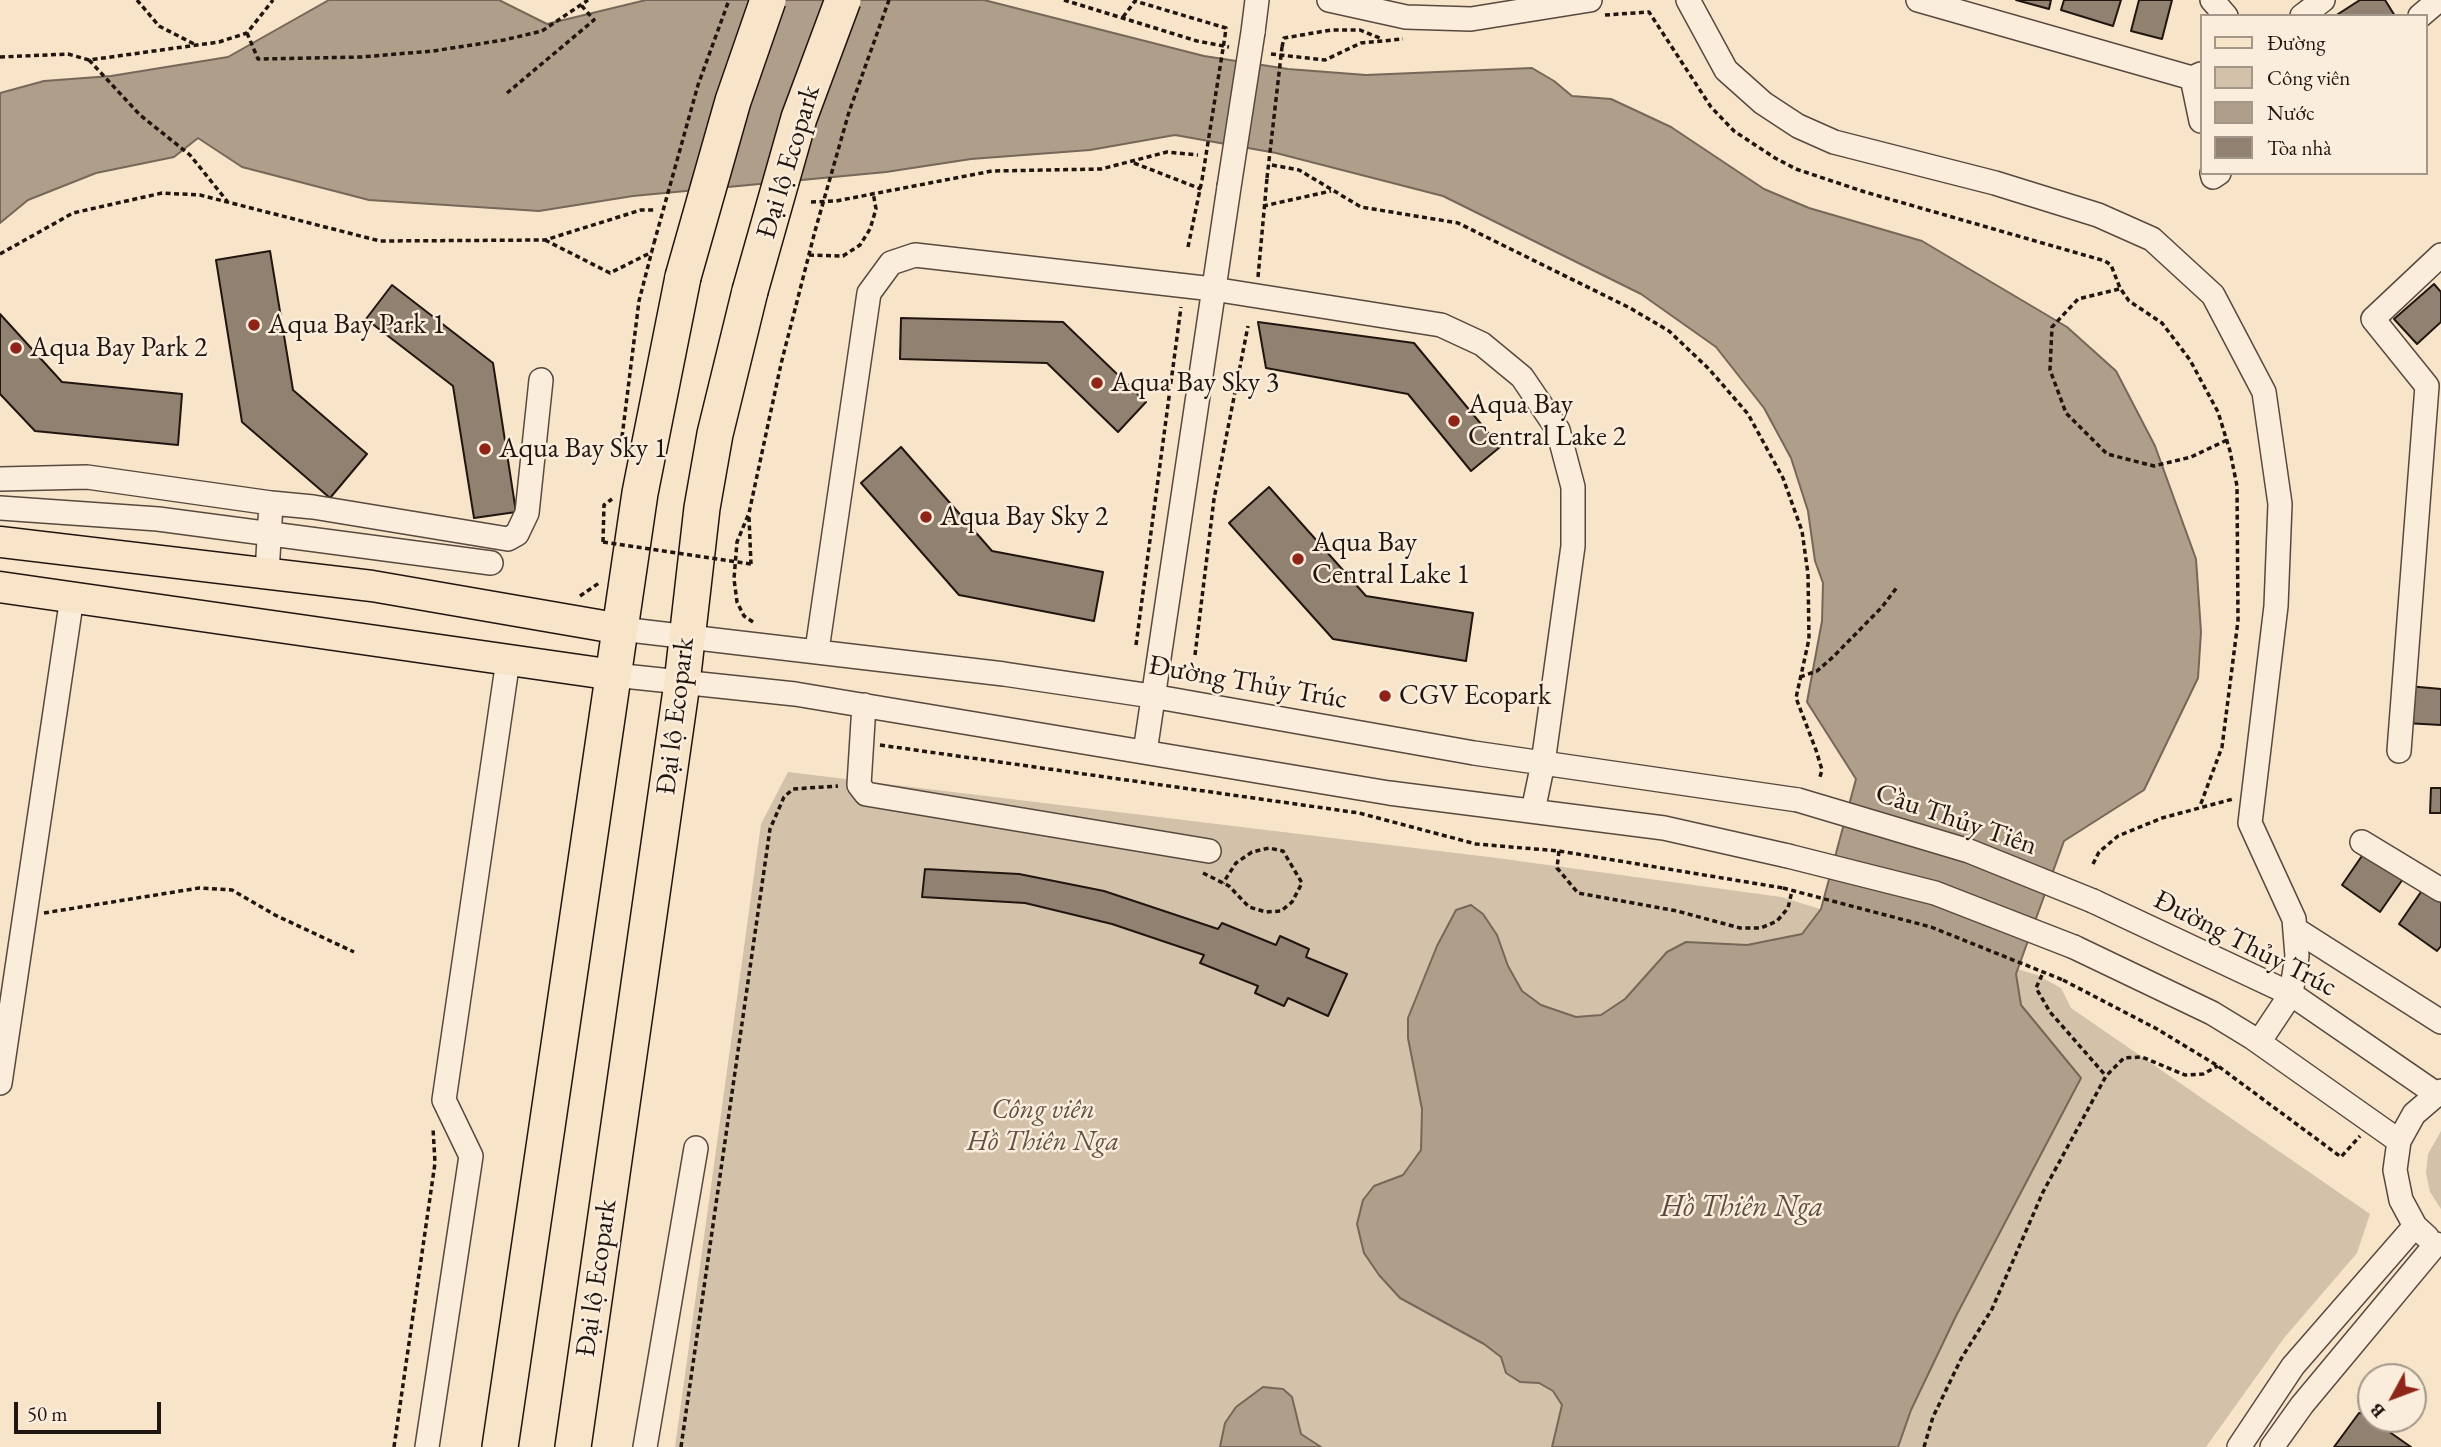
<!DOCTYPE html>
<html>
<head>
<meta charset="utf-8">
<style>
	body { margin:0 }
	#map { position:relative; width:2441px; height:1447px; overflow:hidden; background:#f8e4c9; font-family:"EB Garamond",serif }
	canvas { display:block }
	.legend { position:absolute; left:2200px; top:14px; width:228px; height:161px; box-sizing:border-box; background:#faeddc; border:2px solid #a3978a; margin:0; padding:9px 12px; list-style:none; font-size:21px; color:#211510 }
	.legend li { display:flex; align-items:center; gap:14px; height:35px }
	.legend b { width:35px; border:2px solid #a3978a }
	.north { position:absolute; left:2357px; top:1363px; width:70px; height:70px; box-sizing:border-box; background:#faeddc; border:2px solid #a3978a; border-radius:50%; rotate:229deg; font-size:19px; font-weight:700; line-height:28px; text-align:center; color:#211510 }
	.north::after { content:''; display:block; margin:auto; width:24px; height:32px; background:#8f2418; clip-path:polygon(50% 0,100% 100%,50% 72%,0 100%) }
	.scale { position:absolute; left:14px; top:1402px; width:147px; height:32px; box-sizing:border-box; border:4px solid #211510; border-top:0; padding-left:9px; font-size:21px; line-height:24px; white-space:nowrap; color:#211510; -webkit-text-stroke:5px #faeddc; paint-order:stroke }
</style>
</head>
<body>
<div id="map">
<canvas width="2441" height="1447"></canvas>
<ul class="legend">
<li><b style="height:9px;background:#f8e4c9"></b>Đường</li>
<li><b style="height:19px;background:#d3c1aa"></b>Công viên</li>
<li><b style="height:19px;background:#af9e8a"></b>Nước</li>
<li><b style="height:19px;background:#918170"></b>Tòa nhà</li>
</ul>
<div class="north">B</div>
<div class="scale">50 m</div>
</div>
<script>
const ctx = document.querySelector('canvas').getContext('2d');
ctx.lineJoin = 'round';
function fillPath(path, color) { ctx.fillStyle = color; ctx.fill(path, 'evenodd'); }
const shape = rows => new Path2D(rows.map(r => 'M' + r).join(''));
function trace(path, color, width, dash) { ctx.strokeStyle = color; ctx.lineWidth = width; ctx.lineCap = dash ? 'butt' : 'round'; ctx.setLineDash(dash || []); ctx.stroke(path); }
function drawText(font, color, halo, rows, align = 'center') {
  ctx.font = font + ' "EB Garamond",serif'; ctx.lineWidth = 5; ctx.setLineDash([]); ctx.textBaseline = 'middle'; ctx.strokeStyle = halo; ctx.fillStyle = color; for (const [text, x, y, turn = 0] of rows) {
    ctx.save(); ctx.translate(x, y); ctx.rotate((+turn || 0) * Math.PI / 180); ctx.textAlign = isNaN(turn) ? turn : align; if (halo) ctx.strokeText(text, 0, 0); ctx.fillText(text, 0, 0); ctx.restore();
  }
}
const green = shape([
	[788,772,1497,858,1781,897,2037,975,2061,988,2071,1008,2370,1214,2357,1253,2284,1338,2206,1447,675,1447,761,824],
	[2441,1131,2441,1209,2430,1192,2426,1173,2428,1154]
]);
const water = shape([
	[329,0,499,0,547,24,646,0,984,0,1204,56,1288,69,1366,75,1532,68,1554,81,1572,96,1611,99,1671,127,1764,189,1809,208,1922,241,2067,327,2116,371,2155,446,2196,559,2201,632,2198,678,2144,790,2064,841,2016,974,2021,1005,2081,1078,1956,1316,1911,1410,1898,1447,1552,1447,1562,1405,1553,1391,1539,1383,1520,1382,1506,1373,1501,1357,1484,1344,1400,1298,1379,1275,1364,1253,1357,1224,1363,1200,1374,1186,1403,1175,1421,1150,1422,1109,1408,1038,1408,1018,1437,946,1456,910,1471,905,1483,914,1497,935,1508,966,1522,991,1541,1005,1576,1017,1601,1015,1625,999,1667,952,1686,942,1747,945,1802,934,1821,909,1856,779,1807,702,1822,621,1823,583,1815,561,1808,511,1791,458,1764,408,1716,347,1641,294,1443,196,1276,153,1175,135,1090,150,971,159,886,172,633,196,539,211,369,200,242,167,198,138,174,157,96,173,28,200,0,223,0,93,44,81,111,76,228,57,329,0],
	[1263,1387,1283,1389,1292,1397,1301,1434,1321,1447,1220,1447,1225,1423,1236,1407,1263,1387]
]);
const building = shape([
	[2016,0,2051,0,2049,9,2016,0],
	[2064,0,2121,0,2113,26,2061,10,2064,0],
	[2139,0,2172,0,2162,39,2131,31,2139,0],
	[2360,0,2385,0,2395,16,2335,16,2360,0],
	[270,251,293,390,367,454,330,498,242,422,216,260,270,251],
	[2434,284,2441,292,2441,322,2417,344,2394,319,2434,284],
	[392,285,493,363,516,512,474,518,453,386,366,319,392,285],
	[0,314,62,382,182,394,178,445,35,431,0,394,0,314],
	[901,318,1063,322,1146,402,1118,432,1047,363,900,359,901,318],
	[1258,322,1414,343,1500,447,1471,471,1408,394,1266,368,1258,322],
	[901,447,992,551,1103,572,1094,621,959,595,861,483,901,447],
	[1269,487,1366,596,1473,613,1466,661,1333,639,1229,523,1269,487],
	[2408,686,2441,689,2441,725,2405,723,2408,686],
	[2431,788,2441,788,2441,813,2430,813,2431,788],
	[2366,850,2405,876,2380,912,2342,885,2366,850],
	[925,869,1019,874,1104,891,1218,929,1222,923,1276,945,1280,936,1309,949,1306,957,1347,974,1328,1016,1288,998,1284,1006,1255,993,1258,986,1200,963,1204,955,1112,924,1025,903,922,897,925,869],
	[2423,889,2441,901,2441,946,2437,951,2399,924,2423,889],
	[2359,1413,2370,1415,2371,1419,2411,1447,2334,1447,2359,1413]
]);
const path = shape([
	[137,0,159,26,194,44],
	[1064,0,1197,41,1229,47],
	[1605,15,1649,12,1711,107,1734,131,1775,158,1796,169,1865,192,2105,261,2111,265,2120,288,2129,301,2162,323,2190,360,2218,412,2230,451,2237,486,2238,621,2222,747,2200,806],
	[1123,17,1135,1,1226,28,1225,36],
	[247,33,258,59,361,57,433,51,504,40,542,31,588,0],
	[1282,47,1284,38,1331,30,1360,30,1382,39],
	[1271,54,1325,60,1361,43,1403,39],
	[0,57,68,54,89,60,219,42,247,33,273,0],
	[89,60,140,115,190,155,227,201],
	[507,93,594,20,581,5],
	[1134,163,1201,189],
	[1272,165,1299,170,1361,207,1458,223,1630,308,1669,331,1709,369,1748,414,1783,478,1802,531,1808,574,1809,639,1796,698,1816,750,1822,770,1819,780],
	[811,202,836,201,992,171,1101,169,1167,152,1198,155],
	[1263,206,1331,191],
	[545,240,610,273,652,252],
	[1188,247,1202,180],
	[0,254,73,213,162,193,200,195,380,241,545,240,641,210,655,210],
	[809,255,843,256,860,245,870,229,876,209,873,192],
	[1258,277,1267,178],
	[2119,289,2078,299,2052,327,2050,370,2066,413,2107,454,2154,466,2191,457,2227,440],
	[622,437,639,301,654,243],
	[749,517,751,564],
	[603,542,604,505,612,499],
	[580,596,599,583],
	[753,622,744,616,737,602,734,579,737,542,749,513,781,364,815,231],
	[1136,645,1181,307],
	[1195,655,1214,499,1248,326],
	[1800,677,1817,671,1833,657,1882,607,1898,586],
	[880,745,1359,813,1476,844,1559,851,1783,888],
	[1559,851,1557,868,1578,893,1677,911,1740,928,1761,928,1777,921,1788,908,1792,891],
	[2093,864,2099,852,2118,836,2162,818,2233,799],
	[1203,873,1229,886,1249,907,1266,912,1281,911,1292,902,1302,883,1283,851,1269,848,1252,852,1236,863,1223,883],
	[44,913,199,888,232,890,275,915,354,952],
	[2042,975,2036,988,2050,1012,2106,1076],
	[2063,980,2157,1029,2218,1066,2341,1157,2360,1136],
	[394,1447,435,1163,433,1128],
	[681,1447,770,829,784,797,793,789,838,786],
	[1924,1447,1933,1417,1961,1359,1992,1309,2043,1192,2106,1076,2124,1058,2142,1057,2185,1075,2203,1074,2218,1066]
]);
const minor = shape([
	[1329,0,1406,17,1471,19,1590,0],
	[1688,0,1726,70,1763,103,1798,126,1834,142,1995,183,2098,215,2152,239,2213,295,2264,392,2280,504,2276,606,2250,823,2294,919,2297,956,2291,994,2259,1042],
	[1918,0,2192,78],
	[2212,0,2226,16],
	[2302,16,2323,0],
	[2420,16,2439,0],
	[1253,32,1257,0],
	[2201,74,2192,78,2201,121],
	[2212,173,2213,177,2219,173],
	[0,479,87,477,271,503,267,574],
	[271,503,313,507,508,539,517,534,527,513,541,380],
	[0,508,158,519,491,563],
	[621,629,1004,674,1152,696,1474,753,1798,800],
	[817,650,869,293,891,263,915,255,1213,289,1441,325,1482,344,1522,377,1558,430,1573,487,1573,546,1543,763,1533,811],
	[614,675,795,694,1389,793,1664,828,1788,856],
	[864,705,859,785,866,794,1209,851],
	[2399,751,2427,386,2373,319,2441,255],
	[1145,752,1229,187],
	[2362,842,2441,890],
	[2093,901,2291,994,2435,1093],
	[2295,929,2441,1022],
	[2074,947,2212,1013,2253,1038,2399,1141],
	[0,1083,72,597],
	[2427,1237,2415,1226,2401,1200,2395,1170,2399,1141,2414,1114,2441,1091],
	[427,1447,471,1156,444,1100,508,660],
	[645,1447,696,1148],
	[2239,1447,2293,1366,2415,1226],
	[2272,1447,2302,1405,2436,1244]
]);
const major = shape([
	[0,542,372,586,621,629],
	[0,587,614,675]
]);
const highway = shape([
	[500,1447,640,493,683,277],
	[573,1447,682,683,702,508,715,434,750,291]
]);
const pathBridge = shape([
	[1267,178,1282,47],
	[1202,180,1225,36],
	[815,231,849,112,889,0],
	[654,243,698,85,729,0],
	[603,542,751,564],
	[1783,888,1931,927,2063,980]
]);
const minorBridge = shape([
	[1229,187,1253,32],
	[1798,800,1969,851,2093,901],
	[1788,856,1935,893,2074,947]
]);
const highwayBridge = shape([
	[683,277,733,101,768,0],
	[750,291,799,118,843,0]
]);
const markers = [
	[254,325,7,"#8f2418"],
	[16,348,7,"#8f2418"],
	[1097,383,7,"#8f2418"],
	[1454,421,7,"#8f2418"],
	[485,449,7,"#8f2418"],
	[926,517,7,"#8f2418"],
	[1298,559,7,"#8f2418"],
	[1385,696,7,"#8f2418"]
];
const streetNames = [
	["Đại lộ Ecopark",789,162,-73],
	["Đường Thủy Trúc",1248,683,10],
	["Đại lộ Ecopark",676,716,-83],
	["Cầu Thủy Tiên",1956,820,19],
	["Đường Thủy Trúc",2245,944,27],
	["Đại lộ Ecopark",597,1278,-82]
];
const poiNames = [
	["Aqua Bay Park 1",268,325],
	["Aqua Bay Park 2",30,348],
	["Aqua Bay Sky 3",1111,383],
	["Aqua Bay",1468,405],
	["Central Lake 2",1468,437],
	["Aqua Bay Sky 1",499,449],
	["Aqua Bay Sky 2",940,517],
	["Aqua Bay",1312,543],
	["Central Lake 1",1312,575],
	["CGV Ecopark",1399,696]
];
const parkNames = [
	["Công viên",1043,1110],
	["Hồ Thiên Nga",1043,1142]
];
const waterNames = [
	["Hồ Thiên Nga",1742,1208]
];
fillPath(green, '#d3c1aa');
fillPath(water, '#af9e8a');
trace(water, '#766759', 2);
fillPath(building, '#918170');
trace(building, '#211510', 2);
trace(minor, '#57493e', 26);
trace(major, '#211510', 33);
trace(highway, '#211510', 38);
trace(path, '#211510', 3.5, [5, 3.5]);
trace(minor, '#faeddc', 23);
trace(major, '#f8e4c9', 30);
trace(highway, '#f8e4c9', 35);
trace(minorBridge, '#57493e', 26, []);
trace(highwayBridge, '#211510', 38, []);
trace(pathBridge, '#211510', 3.5, [5, 3.5]);
trace(minorBridge, '#faeddc', 23);
trace(highwayBridge, '#f8e4c9', 35);
for (const [x, y, r, color] of markers) { const dot = new Path2D(); dot.arc(x, y, r, 0, 2 * Math.PI); ctx.fillStyle = color; ctx.fill(dot); trace(dot, '#faeddc', 2.5); }
drawText('28px', '#211510', '#faeddc', streetNames);
drawText('28px', '#211510', '#faeddc', poiNames, 'left');
drawText('italic 28px', '#5f5146', '#faeddc', parkNames);
drawText('italic 30px', '#5a4c41', '#faeddc', waterNames);
</script>
</body>
</html>
